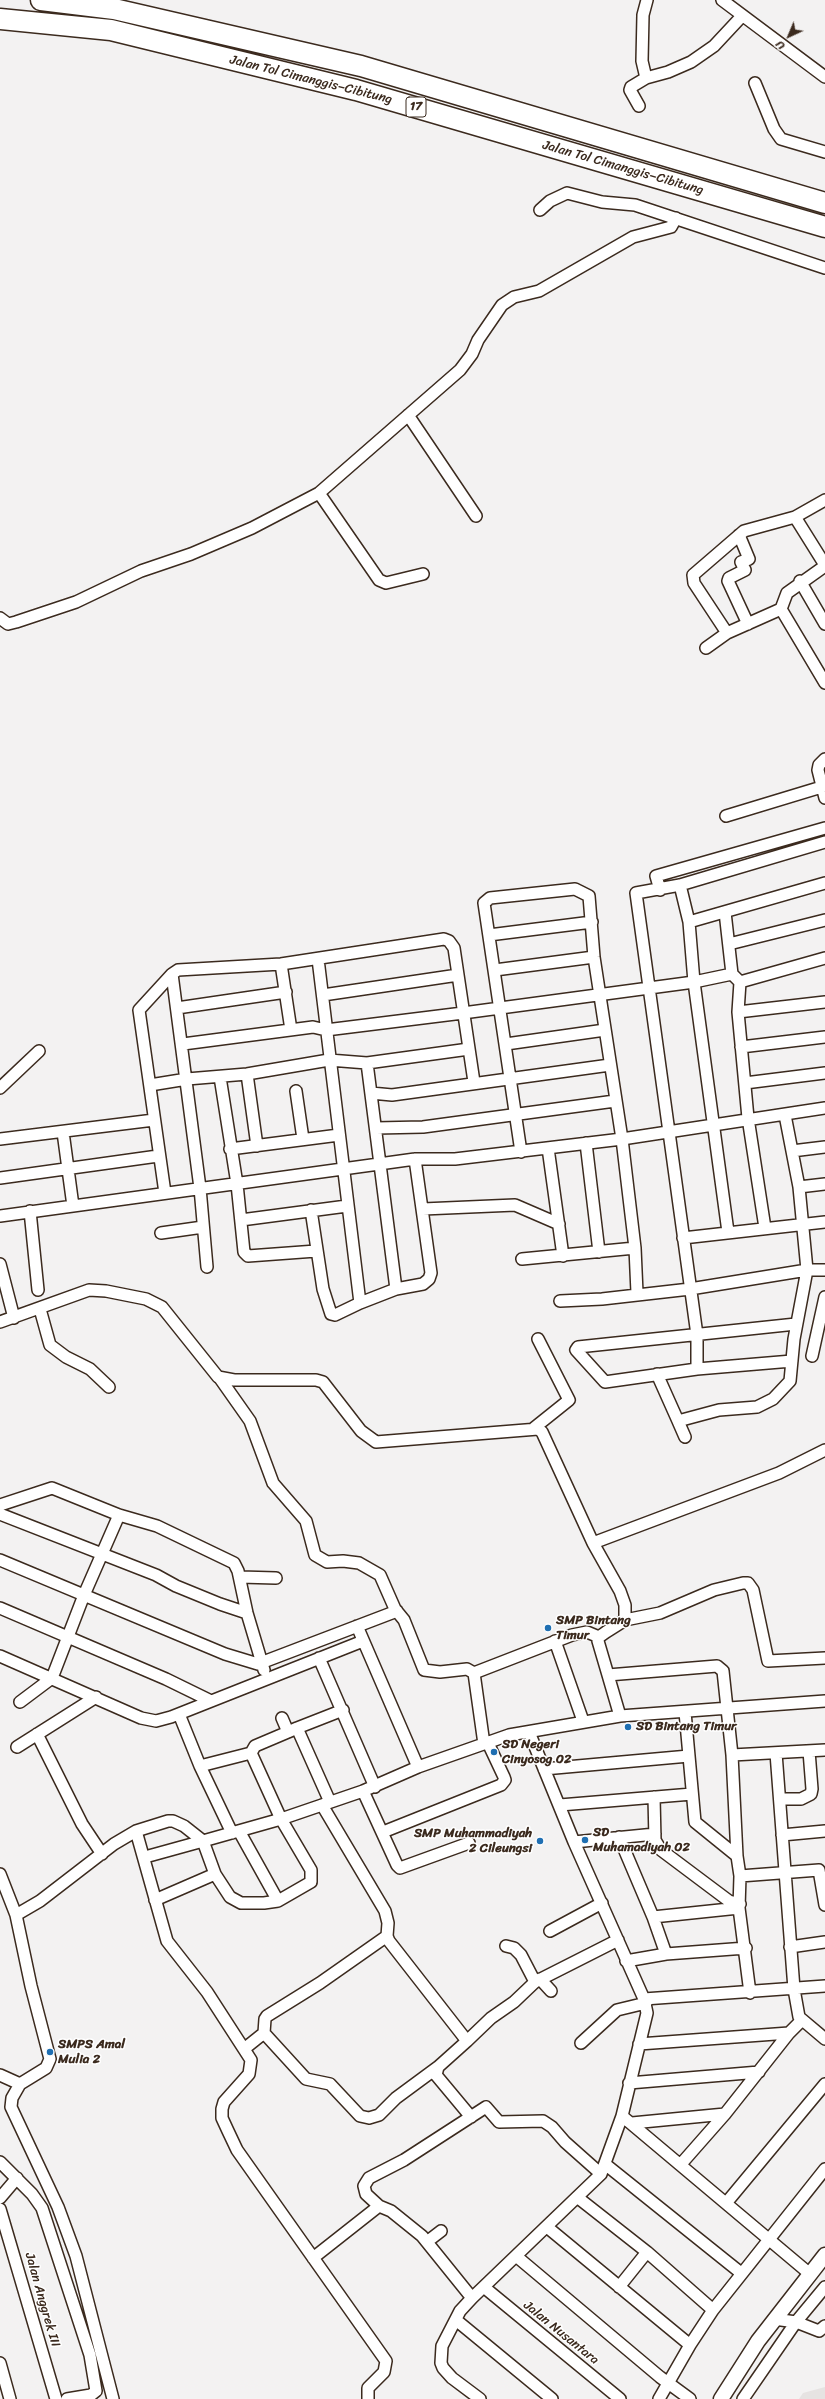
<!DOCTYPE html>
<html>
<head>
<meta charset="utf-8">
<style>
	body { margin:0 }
	#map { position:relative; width:825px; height:2399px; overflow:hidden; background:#f3f2f2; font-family:Sriracha,sans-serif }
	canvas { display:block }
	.north { position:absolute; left:769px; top:16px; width:40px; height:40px; -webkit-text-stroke:3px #fff; paint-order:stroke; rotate:224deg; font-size:11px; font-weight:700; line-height:16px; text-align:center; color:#3b2a1e }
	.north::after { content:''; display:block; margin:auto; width:14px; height:18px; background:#3b2a1e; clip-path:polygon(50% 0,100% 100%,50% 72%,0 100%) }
</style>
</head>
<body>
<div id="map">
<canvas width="825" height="2399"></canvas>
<div class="north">U</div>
</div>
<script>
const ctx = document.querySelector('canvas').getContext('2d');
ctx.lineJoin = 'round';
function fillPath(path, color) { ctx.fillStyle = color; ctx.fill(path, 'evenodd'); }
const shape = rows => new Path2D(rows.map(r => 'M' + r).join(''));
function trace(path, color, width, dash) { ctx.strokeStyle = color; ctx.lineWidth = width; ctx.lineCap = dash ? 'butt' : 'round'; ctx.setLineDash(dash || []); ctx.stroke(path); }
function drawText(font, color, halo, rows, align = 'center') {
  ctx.font = font + ' Sriracha,sans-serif'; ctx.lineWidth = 3; ctx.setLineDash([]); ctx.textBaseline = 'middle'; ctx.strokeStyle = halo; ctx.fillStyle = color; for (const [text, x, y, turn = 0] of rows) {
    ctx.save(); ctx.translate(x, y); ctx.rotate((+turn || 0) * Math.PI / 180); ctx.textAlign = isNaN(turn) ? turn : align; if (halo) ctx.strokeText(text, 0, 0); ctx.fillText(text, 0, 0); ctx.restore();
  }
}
const built = shape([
	[825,2387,825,2399,799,2399,803,2393]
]);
const minor = shape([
	[722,0,825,77],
	[646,78,668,72,691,62,714,46,742,16],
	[755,83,774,129,781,139,825,152],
	[639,106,630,90,631,87,646,78,642,61,643,15,647,0],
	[540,210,550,201,567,193,602,202,635,205,825,268],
	[408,415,476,516],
	[319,493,379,580,386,583,423,574],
	[795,517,825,565],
	[739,535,749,559,741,562,745,570,729,578,728,581,748,624],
	[800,581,825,624],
	[781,609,825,683],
	[0,618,8,624,16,622,76,602,141,571,191,554,252,528,319,493,460,370,472,354,478,340,502,305,514,297,539,291,633,237,671,227,676,218],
	[727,633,694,583,693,575,744,531,795,517,825,500],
	[706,648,727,633,781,609,787,593,825,566],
	[825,759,819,765,818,770,825,798],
	[726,816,825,786],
	[680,885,689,922,694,982,728,1232],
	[660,890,656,876,825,828],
	[725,912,732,974,740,982,738,1012,748,1118,765,1228],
	[689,922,825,883],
	[489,935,592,922],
	[729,944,825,920],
	[318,959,360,1303],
	[281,964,291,1030],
	[495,970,594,957],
	[740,982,825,958],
	[323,995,458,975],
	[177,1008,286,992],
	[738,1012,825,1002],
	[183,1044,313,1027,326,1030,463,1013,694,982,732,974],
	[506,1044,605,1030],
	[741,1047,825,1037],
	[367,1063,396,1289],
	[247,1074,257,1146],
	[220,1077,237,1184,244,1252,248,1256,316,1251],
	[745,1083,825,1073],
	[150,1085,187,1079,247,1074,329,1060,367,1063,469,1049],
	[0,1088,39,1051],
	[296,1091,303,1139],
	[371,1093,392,1095,610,1065],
	[376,1128,423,1127,615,1101],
	[63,1132,73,1206],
	[0,1139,154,1120],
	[586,1143,599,1252],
	[548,1148,563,1256],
	[230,1149,339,1135],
	[792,1151,825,1147],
	[521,1152,484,903,490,898,575,889,589,896,594,957,622,1139,635,1248,637,1293],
	[0,1178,158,1156],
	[799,1187,825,1184],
	[165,1193,139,1010,172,974],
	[423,1209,515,1205,559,1224],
	[311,1210,323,1289,331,1314,335,1315,360,1303,396,1289,423,1284,429,1279,431,1273,415,1159],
	[30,1211,38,1290],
	[0,1216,379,1164,415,1159,455,1159,622,1139,825,1108],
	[241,1220,347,1206],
	[161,1233,203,1227],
	[683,1238,825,1222],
	[522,1259,635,1248],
	[0,1264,14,1318],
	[207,1267,200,1188,172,974,178,970,281,964,444,939,449,941,454,948,474,1082],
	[560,1301,602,1299,690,1289,807,1270,825,1270],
	[40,1309,50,1345,66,1357,90,1369,109,1387],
	[0,1322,89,1290,106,1291,146,1299,162,1307,218,1377,234,1380,316,1380,323,1382,361,1431,376,1442,538,1429,542,1432,593,1543,620,1591,625,1605,625,1620],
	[812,1356,825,1297],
	[792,1361,697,1369,605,1382,576,1350,578,1347,796,1324],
	[697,1369,697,1335,636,893,680,885,825,842],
	[657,1374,678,1421,719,1410,757,1407,773,1399,790,1381,794,1339,807,1270,799,1187,785,1115],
	[219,1377,250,1421,273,1483,306,1521,315,1555,327,1562,343,1561,359,1563,380,1575,395,1609,404,1620,424,1670,440,1672,467,1669,474,1673,484,1744],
	[678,1421,685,1437],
	[534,1428,569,1400,538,1339],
	[0,1505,52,1488,119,1515,157,1526,234,1563,238,1571,247,1613,264,1670],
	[0,1514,156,1575,176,1586,220,1604,247,1613],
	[593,1543,779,1473,825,1450],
	[0,1560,225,1654,258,1664,397,1611],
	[240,1577,276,1578],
	[0,1608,166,1679,211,1701],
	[357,1626,418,1767],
	[555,1641,583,1721],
	[0,1656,141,1718,156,1721,171,1717,363,1641],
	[319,1658,375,1787],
	[474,1673,572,1635,587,1632,599,1637],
	[608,1675,598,1641,599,1637,606,1632,625,1620,660,1613,714,1590,743,1583,748,1583,753,1590,768,1661,825,1658],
	[20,1702,52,1678,84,1595,119,1515],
	[685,1712,695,1822,737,1856],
	[179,1714,200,1766,232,1833],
	[620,1716,608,1675,717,1666,723,1671,732,1755,737,1856,740,1876,739,1908,750,1993],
	[282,1718,288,1732,297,1728,330,1802],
	[297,1728,343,1710],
	[37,1734,82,1824,102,1854],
	[17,1747,96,1697],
	[776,1753,794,1989,799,2017,825,2039],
	[732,1755,825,1750],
	[200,1766,251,1753],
	[544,1769,689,1756],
	[363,1791,397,1865,400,1868,469,1843],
	[654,1797,655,1840,661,1850,729,1901,740,1904],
	[780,1799,801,1799,811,1794,812,1789,809,1751],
	[322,1805,385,1911,388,1923,387,1936,389,1941,467,2041,491,2018,514,2002,535,1982,618,1940],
	[560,1805,692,1794],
	[136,1831,167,1941,207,1992,251,2060,249,2074,224,2102,222,2109,222,2118,228,2131,237,2150,386,2361,384,2372,368,2388,368,2399],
	[239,1831,278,1901],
	[383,1832,501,1785,505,1780,504,1777,488,1743],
	[782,1835,825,1831],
	[619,1837,653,1917,666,1954],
	[574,1842,655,1834],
	[145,1857,203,1841,215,1874,230,1897,241,1903,264,1903,278,1901,311,1882,311,1870,281,1819,251,1753,255,1746,288,1732],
	[0,1874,16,1915,31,1986,50,2059,46,2068,20,2084,12,2098,11,2107,58,2207,76,2256,113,2399],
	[740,1876,819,1870,825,1905],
	[155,1900,215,1874],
	[16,1915,40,1901,114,1844,136,1831,168,1821,173,1821,184,1826,203,1841,281,1819,363,1791,418,1767,509,1735,620,1716,825,1701],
	[653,1917,739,1908],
	[550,1931,602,1903],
	[506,1946,514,1948,521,1955,535,1982],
	[790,1947,825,1942],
	[626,1961,666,1954,746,1948],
	[540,1979,551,1991],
	[644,1999,825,1986],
	[264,2033,306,2079,330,2084,360,2116,369,2118,379,2115,396,2098,438,2067],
	[467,2041,438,2067,436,2075,471,2117],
	[581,2043,617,2010,646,2003],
	[639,2044,789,2033],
	[244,2049,264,2033,265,2019,267,2016,320,1983,387,1936],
	[0,2075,20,2084],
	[629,2083,759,2072],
	[622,2116,810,2274],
	[632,2123,725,2114],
	[0,2162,32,2194,42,2208,90,2355,96,2391,91,2395,67,2399],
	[605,2164,741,2273],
	[681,2164,725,2114,789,2033,802,2020],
	[577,2197,647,2252,713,2310],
	[0,2198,17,2178],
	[727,2202,825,2084],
	[0,2209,56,2399],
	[547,2227,690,2345],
	[428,2241,441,2231],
	[516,2256,660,2377,690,2399],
	[313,2258,379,2206],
	[619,2287,647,2252],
	[485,2288,620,2399],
	[472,2298,422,2236,391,2211,379,2206,366,2194,364,2186,369,2178,404,2160,486,2107,499,2122,543,2121,552,2127,565,2142,601,2174],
	[774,2319,796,2322,819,2331,825,2326],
	[456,2320,552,2399],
	[0,2363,10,2399],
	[480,2399,452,2378,443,2368,441,2363,442,2346,460,2311,472,2298,601,2174,622,2116,647,2013,644,1999,574,1842,529,1732],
	[659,2399,690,2345,713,2310,825,2169],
	[743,2399,796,2322,825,2287]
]);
const tertiary = shape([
	[721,2399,758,2341,825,2255]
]);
const motorway = shape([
	[41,0,114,9,361,66,825,203],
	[0,19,111,30,356,90,825,227]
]);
const markers = [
	[548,1628,4,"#1f6fb2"],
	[628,1727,4,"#1f6fb2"],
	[494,1752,4,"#1f6fb2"],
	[585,1840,4,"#1f6fb2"],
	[540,1841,4,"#1f6fb2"],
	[50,2052,4,"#1f6fb2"]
];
const shields = [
	[416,107,20]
];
const shieldNames = [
	["17",416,107]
];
const streetNames = [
	["Jalan Tol Cimanggis–Cibitung",311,80,14],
	["Jalan Tol Cimanggis–Cibitung",623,168,16],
	["Jalan Anggrek III",42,2300,74],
	["Jalan Nusantara",561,2333,39]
];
const poiNames = [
	["SMP Bintang",556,1621],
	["Timur",556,1636],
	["SD Bintang Timur",636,1727],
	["SD Negeri",502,1745],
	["Cinyosog 02",502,1760],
	["SD",593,1833],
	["Muhamadiyah 02",593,1848],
	["SMP Muhammadiyah",532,1834,"right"],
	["2 Cileungsi",532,1849,"right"],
	["SMPS Amal",58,2045],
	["Mulia 2",58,2060]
];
fillPath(built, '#e6e3e2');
trace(minor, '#3b2a1e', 14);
trace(tertiary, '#3b2a1e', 17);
trace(motorway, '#3b2a1e', 23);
trace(minor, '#fff', 11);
trace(tertiary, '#fff', 14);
trace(motorway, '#fff', 20);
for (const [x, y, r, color] of markers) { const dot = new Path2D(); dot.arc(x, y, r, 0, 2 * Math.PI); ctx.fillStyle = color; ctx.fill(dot); trace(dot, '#fff', 1.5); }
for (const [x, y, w] of shields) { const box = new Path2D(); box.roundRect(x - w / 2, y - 10, w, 20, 3); ctx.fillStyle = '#fff'; ctx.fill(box); trace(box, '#3b2a1e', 1); }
drawText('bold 12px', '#3b2a1e', null, shieldNames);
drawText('13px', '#3b2a1e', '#fff', streetNames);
drawText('bold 13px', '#3b2a1e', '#fff', poiNames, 'left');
</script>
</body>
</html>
